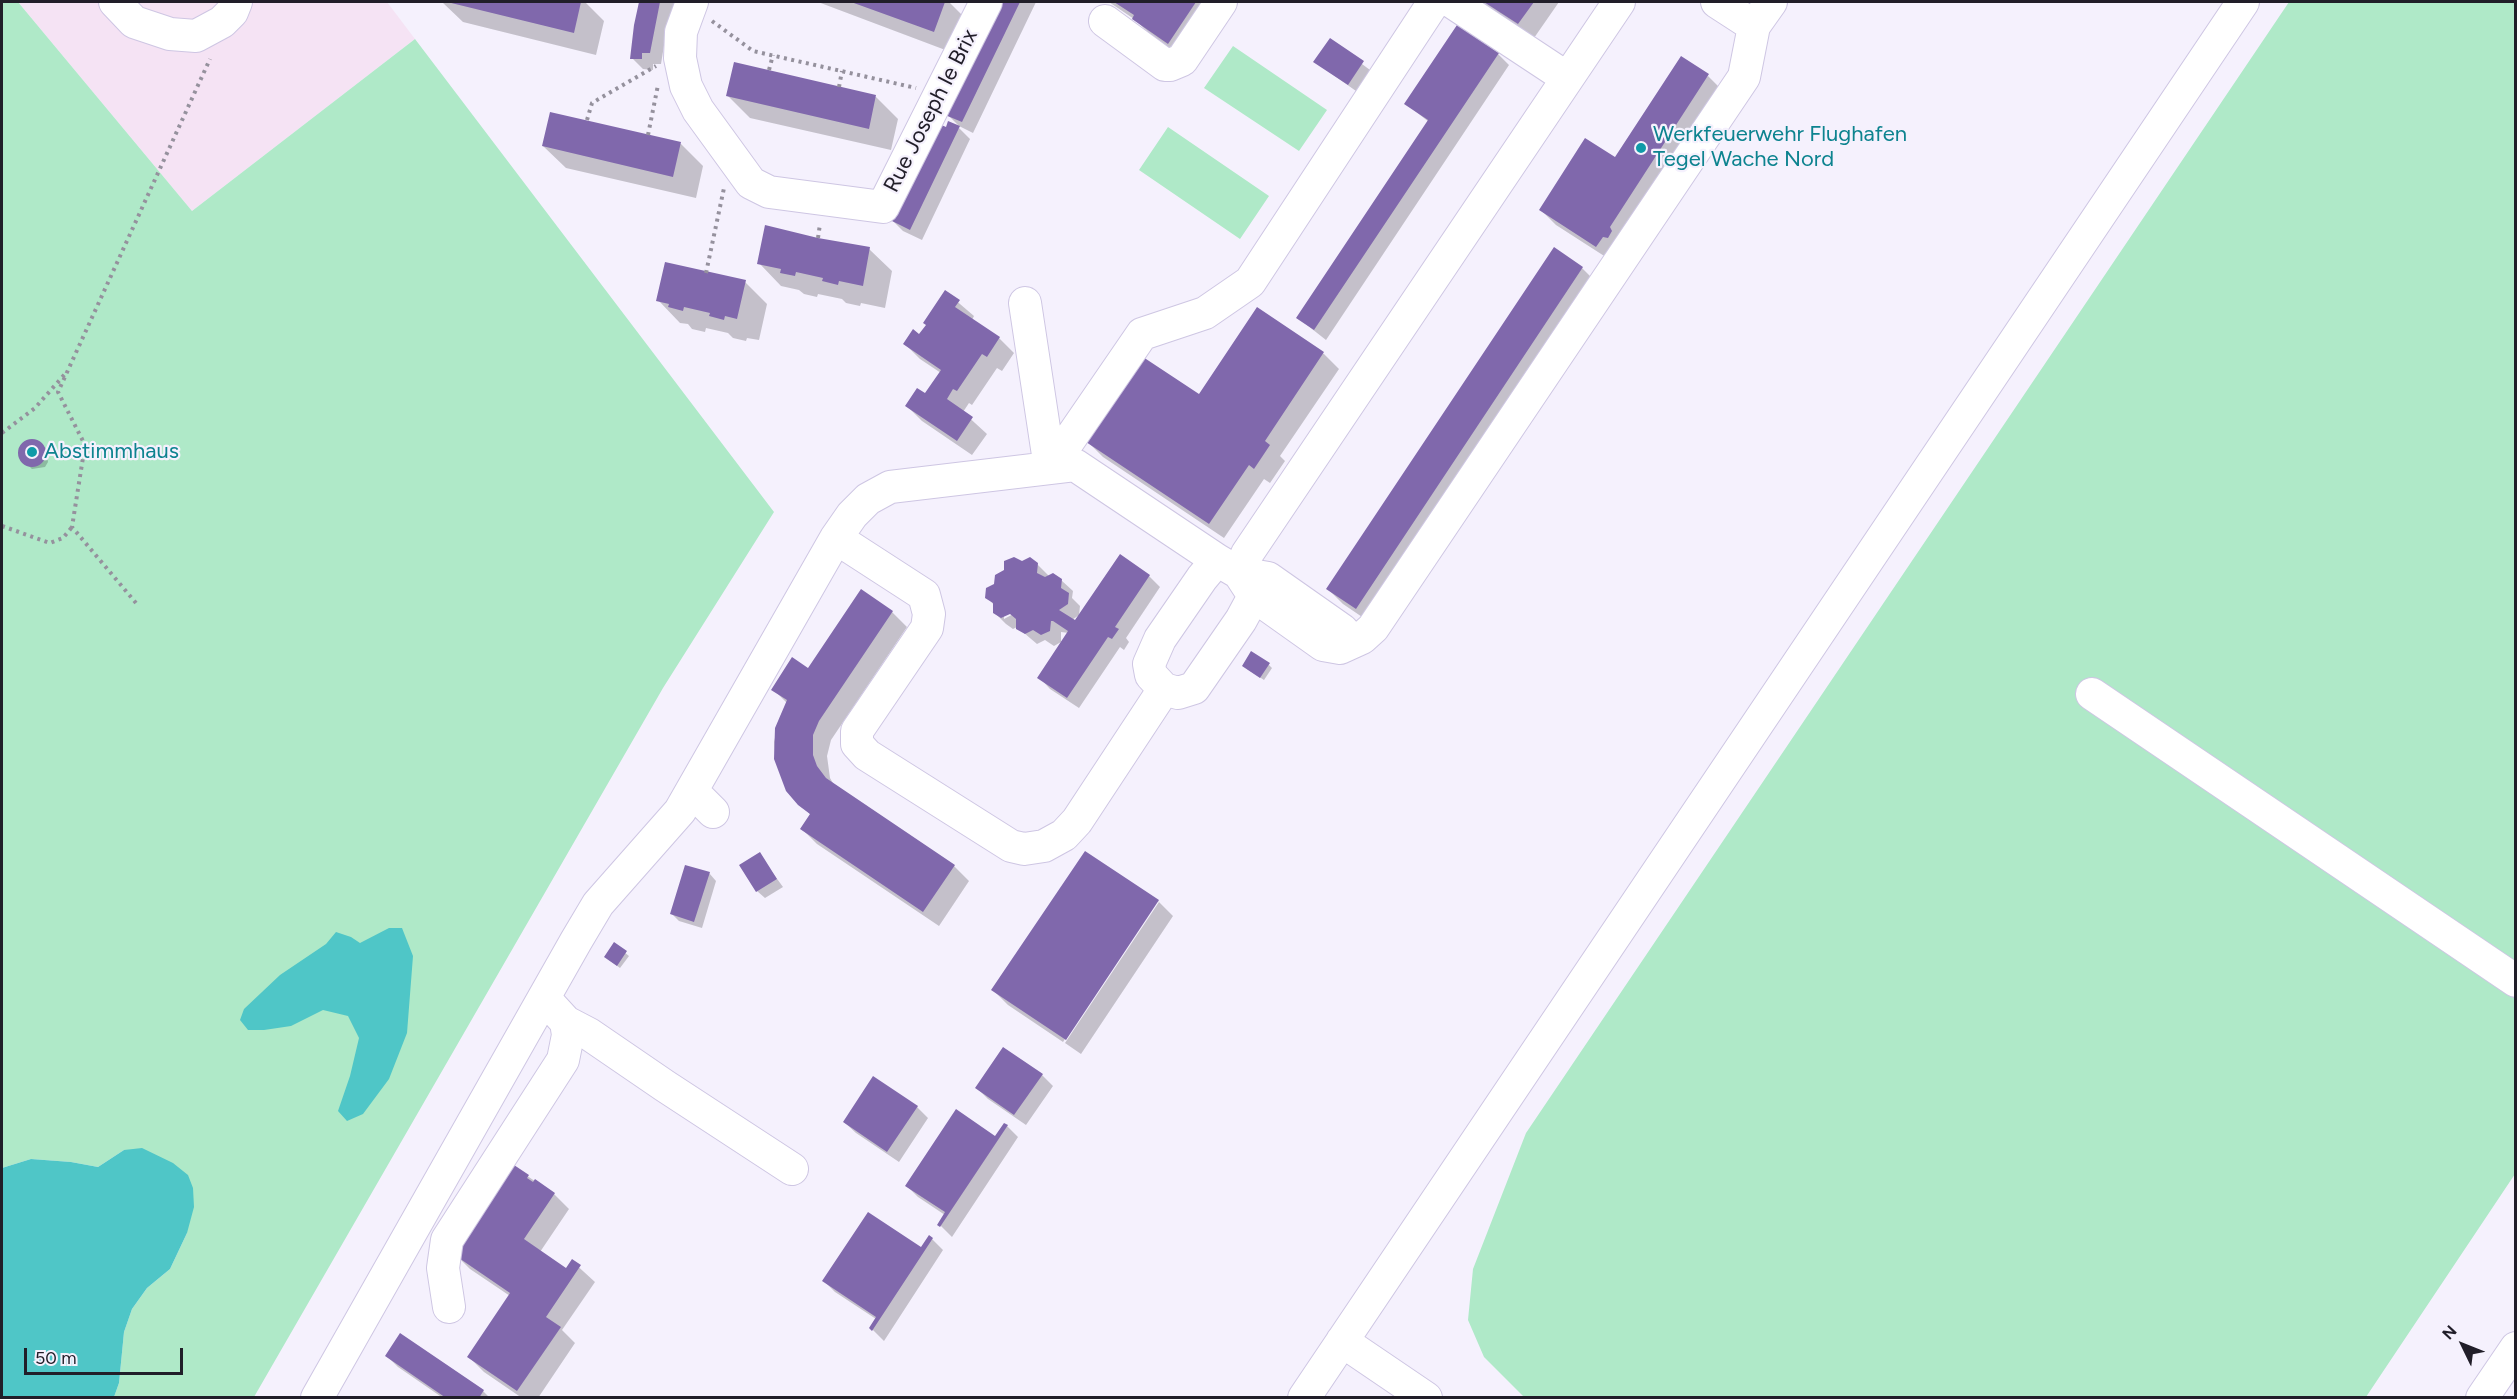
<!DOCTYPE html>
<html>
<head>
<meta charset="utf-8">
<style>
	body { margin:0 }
	#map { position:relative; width:2517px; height:1399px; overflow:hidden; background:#f5f1fd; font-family:Figtree,sans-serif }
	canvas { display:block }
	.frame { position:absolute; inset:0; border:3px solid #211e29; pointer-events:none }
	.north { position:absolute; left:2433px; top:1315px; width:60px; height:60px; -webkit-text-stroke:4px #f5f1fd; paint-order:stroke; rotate:313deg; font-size:16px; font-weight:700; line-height:24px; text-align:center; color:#211e29 }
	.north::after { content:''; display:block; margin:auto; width:21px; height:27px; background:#211e29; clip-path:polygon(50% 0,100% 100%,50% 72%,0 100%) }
	.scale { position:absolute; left:24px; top:1348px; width:159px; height:27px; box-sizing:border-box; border:3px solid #211e29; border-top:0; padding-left:8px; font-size:18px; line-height:21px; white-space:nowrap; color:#211e29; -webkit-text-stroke:4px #f5f1fd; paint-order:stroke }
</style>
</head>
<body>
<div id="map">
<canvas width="2517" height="1399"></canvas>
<div class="frame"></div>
<div class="north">N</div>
<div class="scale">50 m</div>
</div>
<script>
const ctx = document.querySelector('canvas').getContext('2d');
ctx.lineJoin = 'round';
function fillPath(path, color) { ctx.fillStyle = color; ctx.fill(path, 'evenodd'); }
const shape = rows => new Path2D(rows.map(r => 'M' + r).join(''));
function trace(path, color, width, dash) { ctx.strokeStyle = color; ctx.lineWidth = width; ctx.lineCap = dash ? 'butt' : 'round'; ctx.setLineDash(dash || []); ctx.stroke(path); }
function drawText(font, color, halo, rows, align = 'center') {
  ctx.font = font + ' Figtree,sans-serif'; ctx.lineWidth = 4.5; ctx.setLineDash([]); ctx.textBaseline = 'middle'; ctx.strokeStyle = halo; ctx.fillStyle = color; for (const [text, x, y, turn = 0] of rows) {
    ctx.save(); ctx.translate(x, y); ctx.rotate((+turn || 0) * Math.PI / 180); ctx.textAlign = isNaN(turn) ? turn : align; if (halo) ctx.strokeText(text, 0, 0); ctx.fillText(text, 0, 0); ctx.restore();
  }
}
const commercial = shape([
	[18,2,387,2,415,39,192,211]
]);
const green = shape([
	[2,2,18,2,192,211,415,39,774,512,663,688,254,1397,114,1397,119,1383,124,1332,132,1309,147,1288,170,1269,187,1233,124,1150,98,1167,71,1162,31,1159,2,1168],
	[2289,2,2515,2,2515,1174,2366,1397,1524,1397,1484,1357,1468,1320,1473,1269,1526,1133],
	[1233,46,1327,110,1299,151,1204,88],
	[1168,127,1269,196,1240,239,1139,170]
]);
const water = shape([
	[389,928,402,928,413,956,407,1033,389,1079,363,1114,347,1121,338,1111,350,1076,359,1038,348,1016,323,1010,291,1026,264,1030,248,1030,240,1020,244,1009,280,975,326,944,336,932,351,937,360,943],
	[142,1148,173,1163,188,1175,193,1188,194,1207,187,1233,170,1269,147,1288,132,1309,124,1332,119,1383,114,1397,2,1397,2,1168,31,1159,71,1162,98,1167,124,1150]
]);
const shadow = shape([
	[442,2,585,2,604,21,596,55,463,22],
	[641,2,675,2,667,27,661,64,653,64,653,70,643,69,632,58,638,14],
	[818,2,949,2,968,21,956,54],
	[1001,2,1036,2,973,133,959,126,947,114],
	[1109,2,1221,2,1183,58,1161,44,1134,19],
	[1479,2,1559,2,1534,38],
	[1330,40,1370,70,1356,91,1315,62],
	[1498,54,1509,65,1326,340,1298,318,1429,122,1406,104],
	[1708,76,1723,91,1612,261,1556,225,1541,210,1615,159],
	[728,96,876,97,898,119,891,150,750,118],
	[959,128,970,139,922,240,903,231,892,220],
	[681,144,703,166,696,198,566,168,543,146],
	[818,240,869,249,892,271,885,308,861,303,860,306,846,303,842,299,818,294,817,297,804,294,799,290,781,286,759,263],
	[1582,268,1597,283,1371,623,1343,604,1328,589],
	[745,282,767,304,759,340,747,338,746,341,733,338,728,333,706,328,705,332,692,329,688,324,680,323,658,300],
	[946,292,974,316,972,320,999,338,1014,353,1002,371,997,368,972,405,969,403,963,412,987,434,972,455,922,421,907,406,925,395,941,373,920,359,905,344,920,336],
	[1258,309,1324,354,1339,369,1280,456,1285,461,1270,483,1264,479,1224,538,1103,457,1088,442,1199,396],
	[27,442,38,442,46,450,48,462,45,467,32,469,21,458,20,449],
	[1022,563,1037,564,1050,577,1061,580,1073,591,1072,598,1080,606,1079,615,1072,620,1076,622,1149,576,1160,587,1126,638,1129,642,1124,650,1120,647,1079,708,1050,689,1039,677,1069,633,1061,632,1061,642,1054,646,1045,640,1037,644,1017,627,1013,629,1006,624,994,612,994,605,987,597],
	[1017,612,1004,619,1004,615],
	[892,612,907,627,831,740,827,756,830,778,834,785,954,866,969,881,939,926,817,844,802,829,811,815,793,798,775,759,774,742,780,717,787,703,773,689,809,670],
	[1269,665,1272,668,1264,680,1247,669],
	[1085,853,1159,902,1156,902,1063,1042,1008,1005,993,990],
	[759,854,783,887,765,898,757,891],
	[709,873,716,881,702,928,679,921,672,914],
	[1159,902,1173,916,1081,1054,1065,1043],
	[614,944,629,956,620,968,609,960],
	[1042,1075,1053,1086,1026,1125,988,1099,977,1088],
	[917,1107,928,1118,899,1162,856,1133,844,1122],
	[1007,1126,1018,1137,952,1237,939,1224,945,1215,918,1197,907,1186,996,1138],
	[514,1167,554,1194,569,1209,540,1252,566,1270,572,1261,595,1282,562,1330,575,1343,538,1398,522,1398,484,1372,469,1357,510,1296,470,1269,455,1254],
	[932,1239,943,1250,884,1341,871,1328,876,1319,835,1292,824,1281,921,1249],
	[387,1356,483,1391,490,1398,443,1398,398,1367]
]);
const building = shape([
	[447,2,581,2,574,33],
	[639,2,660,2,650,53,642,53,642,59,630,59,634,25],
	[851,2,945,2,934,32],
	[1000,2,1020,2,962,122,945,115],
	[1114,2,1196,2,1168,44,1132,19,1134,15],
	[1484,2,1534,2,1518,24],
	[1457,25,1499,53,1314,330,1296,318,1428,120,1404,104],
	[1330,38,1364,61,1348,85,1313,62],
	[1681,56,1709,74,1610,227,1612,231,1608,238,1603,237,1596,247,1539,210,1585,138,1615,157],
	[734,62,876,95,869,129,726,96],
	[550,112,681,142,673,177,542,146],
	[948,121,960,126,910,230,890,220,937,123,946,127],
	[765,225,818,238,870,247,863,286,839,281,838,285,822,281,823,278,796,272,795,276,780,273,781,269,757,264],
	[1554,247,1583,267,1356,609,1326,589],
	[665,262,746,280,737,319,725,316,724,320,709,316,710,313,684,307,683,311,668,307,669,304,656,301],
	[945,290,960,300,955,307,1000,337,987,357,982,354,957,391,953,389,947,399,973,417,957,441,905,406,917,388,925,393,941,370,903,344,913,329,919,334,926,325,923,323],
	[1257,307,1324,352,1265,441,1270,445,1254,469,1249,465,1209,524,1086,442,1143,357,1199,394],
	'18 453a14 14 0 1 1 28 0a14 14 0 1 1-28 0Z',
	[1120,554,1150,575,1115,627,1119,629,1112,639,1108,637,1067,698,1037,678,1068,631,1053,621,1051,621,1050,631,1041,635,1033,630,1025,634,1016,629,1016,619,1010,614,1001,618,993,613,993,603,985,598,986,588,994,584,995,575,1004,570,1004,561,1014,557,1022,561,1030,557,1038,563,1037,573,1045,577,1053,573,1062,579,1061,588,1069,593,1068,604,1059,610,1075,620],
	[861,589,893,611,819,721,813,735,813,755,817,766,826,778,955,865,923,912,800,829,810,814,798,805,786,791,774,759,775,728,787,700,771,690,792,657,808,668],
	[1251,651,1270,663,1260,678,1242,666],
	[1085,851,1159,900,1066,1040,991,990],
	[760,852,777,879,756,892,739,865],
	[685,865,710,872,694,922,670,914],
	[614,942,627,951,617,966,604,957],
	[1003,1047,1043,1074,1014,1115,975,1088],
	[873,1076,918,1106,887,1152,843,1122],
	[956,1109,995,1136,1004,1123,1008,1125,940,1227,937,1225,945,1212,905,1186],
	[514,1165,529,1175,527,1178,533,1182,535,1179,555,1193,524,1239,566,1268,572,1259,581,1265,546,1317,561,1327,517,1391,467,1357,510,1293,453,1254],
	[868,1212,921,1247,929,1235,933,1238,872,1331,869,1328,876,1317,822,1281],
	[400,1333,484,1390,479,1398,446,1398,385,1356]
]);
const path = shape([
	[712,21,753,51,916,88],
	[769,70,773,55],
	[839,87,842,71],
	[587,120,592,103,656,66],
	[648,135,658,85],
	[818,238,820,224],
	[706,273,724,188],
	[2,433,35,408,65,374],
	[2,526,50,543,63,538,72,527],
	[136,603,72,527,85,445,58,392,210,59]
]);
const minor = shape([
	[115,2,134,22,170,34,196,36,222,22,232,12,236,2],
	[692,2,681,32,680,58,686,86,698,110,751,183,769,192,883,207,986,2],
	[1452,2,1567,78],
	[1619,2,1247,554,1239,573,1254,596,1323,645,1340,648,1362,638,1373,628,1744,77,1754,26,1771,2],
	[1717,2,1754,26],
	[1105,21,1165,65,1170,65,1182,60,1221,2],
	[1025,303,1050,468],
	[1050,468,1142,334,1205,313,1250,282,1434,2],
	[836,538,924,595,929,614,927,628,857,731,857,744,867,755,1011,846,1024,849,1044,846,1064,835,1077,821,1164,689],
	[1217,560,1202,578,1160,639,1149,664,1151,675,1164,689,1178,693,1194,688,1241,620,1254,596],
	[2092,694,2516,981],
	[692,791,713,812],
	[566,1022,589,1034,665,1086,792,1169],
	[449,1307,443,1268,447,1240,563,1060,568,1035,566,1022,544,998],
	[1342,1341,1426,1398],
	[317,1398,576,941,598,904,680,811,836,538,852,515,868,499,890,487,1075,465,1217,560,1239,573,1268,578,1342,630,1352,641],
	[1304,1398,2243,2],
	[2482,1398,2516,1348]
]);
const markers = [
	[1641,148,6,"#0f9aa8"],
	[32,452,6,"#0f9aa8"]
];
const streetNames = [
	["Rue Joseph le Brix",931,111,-63]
];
const cultureNames = [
	["Werkfeuerwehr Flughafen",1653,135],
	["Tegel Wache Nord",1653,160],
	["Abstimmhaus",44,452]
];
fillPath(commercial, '#f5e3f4');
fillPath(green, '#afe9c8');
fillPath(water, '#4fc6c7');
fillPath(shadow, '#0003');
fillPath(building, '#8068ac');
trace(minor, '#cec6e3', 34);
trace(path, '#95919d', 4, [3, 4.5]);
trace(minor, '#fff', 32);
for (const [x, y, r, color] of markers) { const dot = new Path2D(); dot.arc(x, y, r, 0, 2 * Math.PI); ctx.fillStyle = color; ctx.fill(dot); trace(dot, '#f5f1fd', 2); }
drawText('22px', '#211e29', '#f5f1fd', streetNames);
drawText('22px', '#0d838f', '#f5f1fd', cultureNames, 'left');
</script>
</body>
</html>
